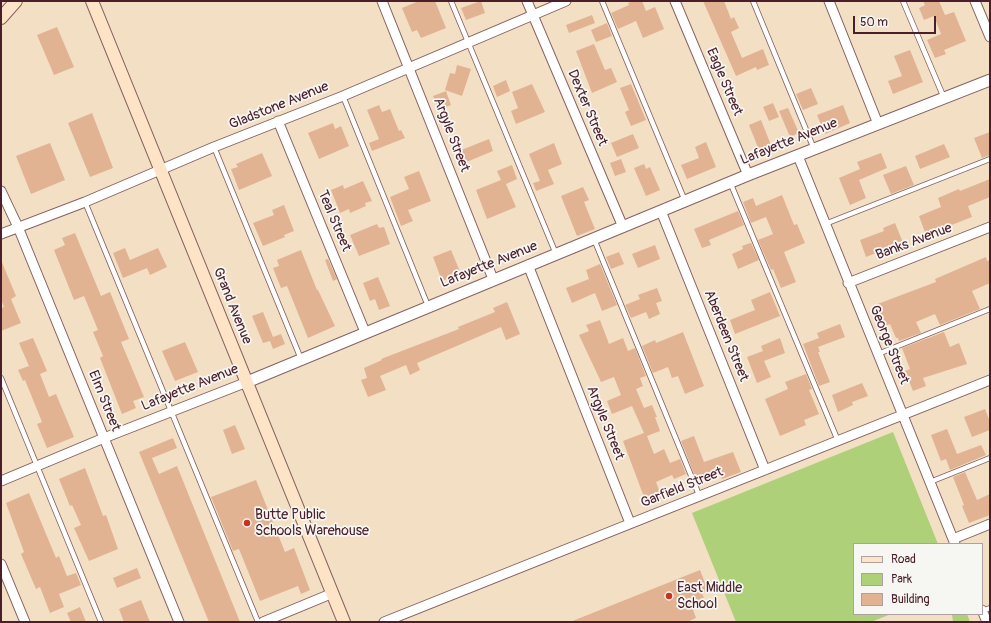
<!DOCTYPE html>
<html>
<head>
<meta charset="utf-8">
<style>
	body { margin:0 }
	#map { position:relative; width:991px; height:623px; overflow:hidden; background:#f2dfc4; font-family:Pangolin,sans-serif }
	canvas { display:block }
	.frame { position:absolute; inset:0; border:2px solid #4a1f2b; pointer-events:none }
	.legend { position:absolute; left:853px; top:543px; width:130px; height:72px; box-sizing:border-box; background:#f6f6f2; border:1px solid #b1a0a2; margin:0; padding:5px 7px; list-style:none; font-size:12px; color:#4a1f2b }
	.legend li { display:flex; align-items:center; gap:8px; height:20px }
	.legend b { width:20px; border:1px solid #b1a0a2 }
	.scale { position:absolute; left:853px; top:16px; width:83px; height:18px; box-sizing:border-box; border:2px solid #4a1f2b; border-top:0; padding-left:5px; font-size:12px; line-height:14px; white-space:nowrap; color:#4a1f2b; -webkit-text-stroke:3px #f6f6f2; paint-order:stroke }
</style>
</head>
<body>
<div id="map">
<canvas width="991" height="623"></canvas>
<div class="frame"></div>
<ul class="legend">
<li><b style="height:5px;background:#fee4c6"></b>Road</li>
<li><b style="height:11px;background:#add078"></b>Park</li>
<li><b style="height:11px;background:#e2b393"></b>Building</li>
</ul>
<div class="scale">50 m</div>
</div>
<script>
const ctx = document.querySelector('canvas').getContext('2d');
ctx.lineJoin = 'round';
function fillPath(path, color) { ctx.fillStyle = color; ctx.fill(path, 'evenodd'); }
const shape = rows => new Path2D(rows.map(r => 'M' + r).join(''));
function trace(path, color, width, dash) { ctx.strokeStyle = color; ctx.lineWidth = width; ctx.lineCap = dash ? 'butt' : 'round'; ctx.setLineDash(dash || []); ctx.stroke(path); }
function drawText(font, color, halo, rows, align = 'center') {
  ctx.font = font + ' Pangolin,sans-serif'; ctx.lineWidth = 3.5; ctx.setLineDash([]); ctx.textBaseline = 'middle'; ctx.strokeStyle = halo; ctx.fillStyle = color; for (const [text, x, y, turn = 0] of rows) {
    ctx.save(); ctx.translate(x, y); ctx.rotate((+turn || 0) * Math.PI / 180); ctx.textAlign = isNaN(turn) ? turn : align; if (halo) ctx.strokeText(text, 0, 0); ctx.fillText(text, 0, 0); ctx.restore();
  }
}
const green = shape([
	[893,432,938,544,854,544,854,614,891,614,871,622,736,622,692,513],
	[952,614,967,614,970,622,953,622]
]);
const building = shape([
	[419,1,435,1,446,28,421,38,417,30,412,32,402,8],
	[481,1,485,13,466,20,461,8],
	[634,1,642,1,646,11,655,7,664,29,643,38,636,21,618,29,611,13,629,5,628,3],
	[703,1,724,1,731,19,734,17,739,28,731,32,742,58,763,49,769,65,757,70,756,67,736,76],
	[923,1,939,1,945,15,954,12,966,41,944,50,946,54,935,58,927,40,941,34,934,16,924,20,919,8,925,5],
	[592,15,595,23,569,33,566,25],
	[607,23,612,36,596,42,591,30],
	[57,27,74,67,54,75,37,35],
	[594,44,605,70,611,68,617,82,592,93,576,51],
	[910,50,923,82,893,94,888,81,902,76,894,56],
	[457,65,471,69,462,96,445,90,450,73,455,74],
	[506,80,510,91,497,97,493,86],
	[532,84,545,112,516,124,511,111,518,108,512,92],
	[631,84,646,120,631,126,625,112,629,110,620,88],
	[811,88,818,104,803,110,796,94],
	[446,91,451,105,439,110,433,96],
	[773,103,779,117,769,121,763,107],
	[379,105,382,112,390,109,399,131,401,130,405,138,372,151,369,143,379,139,367,110],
	[843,105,850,123,825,134,817,115],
	[788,108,799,133,790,137,779,111],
	[92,113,113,168,90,177,68,123],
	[761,120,773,150,761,155,749,125],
	[333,123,335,129,341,126,349,146,319,159,308,133],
	[990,132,990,155,982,158,974,138],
	[633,134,639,148,617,157,611,143],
	[489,139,493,151,464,163,459,151],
	[706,142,716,167,687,179,681,165,699,158,695,147],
	[50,143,65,180,31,194,16,156],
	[554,143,562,164,548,170,554,184,536,191,533,183,540,181,529,154],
	[944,144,950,157,920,169,915,156],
	[262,153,272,176,239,190,231,169,238,167,236,164],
	[881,153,887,168,859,180,866,198,850,205,839,178,860,169,857,162],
	[621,159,626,172,615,176,610,163],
	[644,164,646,169,650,167,660,190,646,196,634,168],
	[512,165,517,179,506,184,516,207,487,219,476,190,501,180,497,171],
	[906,166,914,185,891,194,883,175],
	[419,171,431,201,408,210,413,221,401,226,390,197,409,189,404,177],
	[990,179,990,197,968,206,972,217,926,235,919,216,941,207,938,198,959,189,960,191],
	[363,181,372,201,365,203,366,206,350,213,349,209,340,213,331,190,343,185,344,189],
	[583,187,589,200,584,202,595,229,577,236,561,196],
	[782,195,794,225,797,224,805,243,784,252,796,282,781,288,773,269,771,270,758,240,773,234,766,217,751,223,743,202,753,198,756,206],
	[284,205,294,231,284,235,285,237,263,246,253,223,274,215,272,210],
	[738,211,744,225,709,240,711,245,702,248,694,229],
	[895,223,904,245,892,250,891,247,866,257,860,240,884,231,883,228],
	[377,224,379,228,384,227,390,244,359,256,350,235],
	[75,233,101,296,110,292,129,339,121,342,144,397,133,401,136,408,122,414,100,358,103,356,93,332,98,330,84,296,74,300,54,250,65,245,62,238],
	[750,243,751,243,759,260,738,269,732,254,743,249,742,246],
	[655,245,660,259,638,268,632,254],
	[125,248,130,260,158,248,167,267,150,275,147,268,123,278,113,253],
	[301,250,317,290,318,290,335,326,308,338,287,286,281,288,273,268,279,266,277,260],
	[451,250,461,274,442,281,433,257],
	[619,252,624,264,611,269,606,257],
	[986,257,987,261,990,260,990,283,972,291,980,309,940,325,935,314,916,322,921,333,899,341,898,338,896,338,890,324,882,327,875,305,936,282,935,279],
	[328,259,337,279,333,281,325,260],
	[1,260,16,296,11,299,21,323,1,331,1,308,4,307,1,299],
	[600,264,617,305,602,311,595,293,572,303,566,288,589,279,586,270],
	[378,277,390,306,379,310,375,299,370,301,363,283],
	[657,288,662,301,656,303,660,314,649,319,646,312,631,318,625,305,640,299,638,295],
	[770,292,780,316,735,334,730,320,755,310,751,300],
	[507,302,520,334,506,340,501,327,417,363,420,370,410,375,406,365,380,376,386,390,368,397,361,380,367,378,364,368,382,360,381,359,459,329,458,327,495,312,493,308],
	[263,312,273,337,281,334,285,344,273,349,270,341,263,343,252,316],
	[600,320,609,344,623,338,628,351,635,348,646,376,640,378,643,386,636,389,644,408,652,405,657,417,655,417,660,431,647,436,654,454,664,449,670,463,680,459,686,474,674,479,672,475,656,482,662,498,647,505,623,441,644,433,632,406,612,414,607,401,621,395,614,377,601,382,579,335,589,331,586,325],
	[840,324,845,337,818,347,820,352,818,352,830,382,819,386,803,344,819,338,817,333],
	[683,332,704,386,685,394,678,376,672,378,668,367,653,373,642,346,655,340,656,343],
	[944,332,950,347,959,343,967,364,923,378,926,386,913,391,905,371,910,369,902,348],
	[33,338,47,371,40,374,49,397,56,394,74,437,47,448,37,424,42,422,25,380,23,381,18,370,29,366,19,343],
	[780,338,785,353,764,361,771,377,757,383,747,357,763,351,761,346],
	[185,342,198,372,175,381,162,351],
	[806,374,812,389,809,390,819,414,804,420,806,425,780,436,765,399,788,389,785,382],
	[862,383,868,396,852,402,853,405,838,412,832,395],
	[985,409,990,422,990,430,972,437,964,417],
	[235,425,245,449,232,454,223,430],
	[947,429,957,454,981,445,986,455,950,470,946,459,941,461,931,435],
	[694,436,704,462,733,452,741,472,722,479,719,472,697,481,681,441],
	[173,438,177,448,152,458,159,474,177,466,240,622,209,622,139,452],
	[85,468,103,516,106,515,118,549,89,561,74,528,81,525,72,505,70,506,59,479],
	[965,472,977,500,990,494,990,515,969,523,962,506,964,505,953,477],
	[256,480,285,552,294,548,310,590,301,594,298,586,260,601,239,549,233,551,211,497],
	[29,493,56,558,59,556,67,576,76,573,81,585,59,594,64,607,50,613,40,587,36,589,21,554,24,552,6,503],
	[137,568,141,578,117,588,113,578],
	[700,570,708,591,702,593,704,598,691,604,696,618,687,622,570,622],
	[141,600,150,622,124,622,119,609],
	[80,607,86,622,71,622,67,613]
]);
const service = shape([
	[451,1,556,254],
	[602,1,685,201],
	[753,1,814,149],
	[903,1,944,98],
	[343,96,428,306],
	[214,147,301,359],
	[730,182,838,441],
	[85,202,258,622],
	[825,224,990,159],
	[594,239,699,495],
	[878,354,990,309],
	[1,378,101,622],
	[930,482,990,458],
	[982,611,990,608]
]);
const minor = shape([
	[382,1,493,279],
	[527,1,623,227],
	[675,1,748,175],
	[829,1,878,124],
	[975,1,990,37],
	[278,121,365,332],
	[798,156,955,544],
	[1,191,18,227,179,622],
	[661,211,765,470],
	[1,234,85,202,214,147,343,96,566,1],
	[528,265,630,523],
	[848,283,990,227],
	[1,481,104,438,247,382],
	[953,539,990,524],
	[1,564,25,622],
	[982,610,987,622],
	[263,622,333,593],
	[384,622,990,380]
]);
const tertiary = shape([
	[247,382,748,175,990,80]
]);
const secondary = shape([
	[92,1,344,622],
	[1,18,16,1]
]);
const markers = [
	[247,523,4,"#c8321e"],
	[669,596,4,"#c8321e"]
];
const streetNames = [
	["Eagle Street",724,82,67],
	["Gladstone Avenue",279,106,-22],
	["Dexter Street",587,108,67],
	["Argyle Street",451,135,69],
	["Lafayette Avenue",789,142,-22],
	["Teal Street",334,221,67],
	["Banks Avenue",914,242,-21],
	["Lafayette Avenue",489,265,-22],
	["Grand Avenue",232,306,68],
	["Aberdeen Street",726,336,68],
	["George Street",889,345,68],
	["Lafayette Avenue",190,388,-22],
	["Elm Street",104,401,68],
	["Argyle Street",605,423,68],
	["Garfield Street",682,488,-22]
];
const poiNames = [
	["Butte Public",255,515],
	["Schools Warehouse",255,531],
	["East Middle",677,588],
	["School",677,604]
];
fillPath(green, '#add078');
fillPath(building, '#e2b393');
trace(service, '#856261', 6);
trace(minor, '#856261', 11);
trace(tertiary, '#856261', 13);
trace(secondary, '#856261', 14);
trace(service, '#fff', 4.5);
trace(minor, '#fff', 9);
trace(tertiary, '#fff', 11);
trace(secondary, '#fee4c6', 12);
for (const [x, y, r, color] of markers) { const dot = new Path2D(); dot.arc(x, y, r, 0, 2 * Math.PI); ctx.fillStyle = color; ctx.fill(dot); trace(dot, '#f6f6f2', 1.5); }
drawText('14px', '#4a1f2b', '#f6f6f2', streetNames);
drawText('14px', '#4a1f2b', '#f6f6f2', poiNames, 'left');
</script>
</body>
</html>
